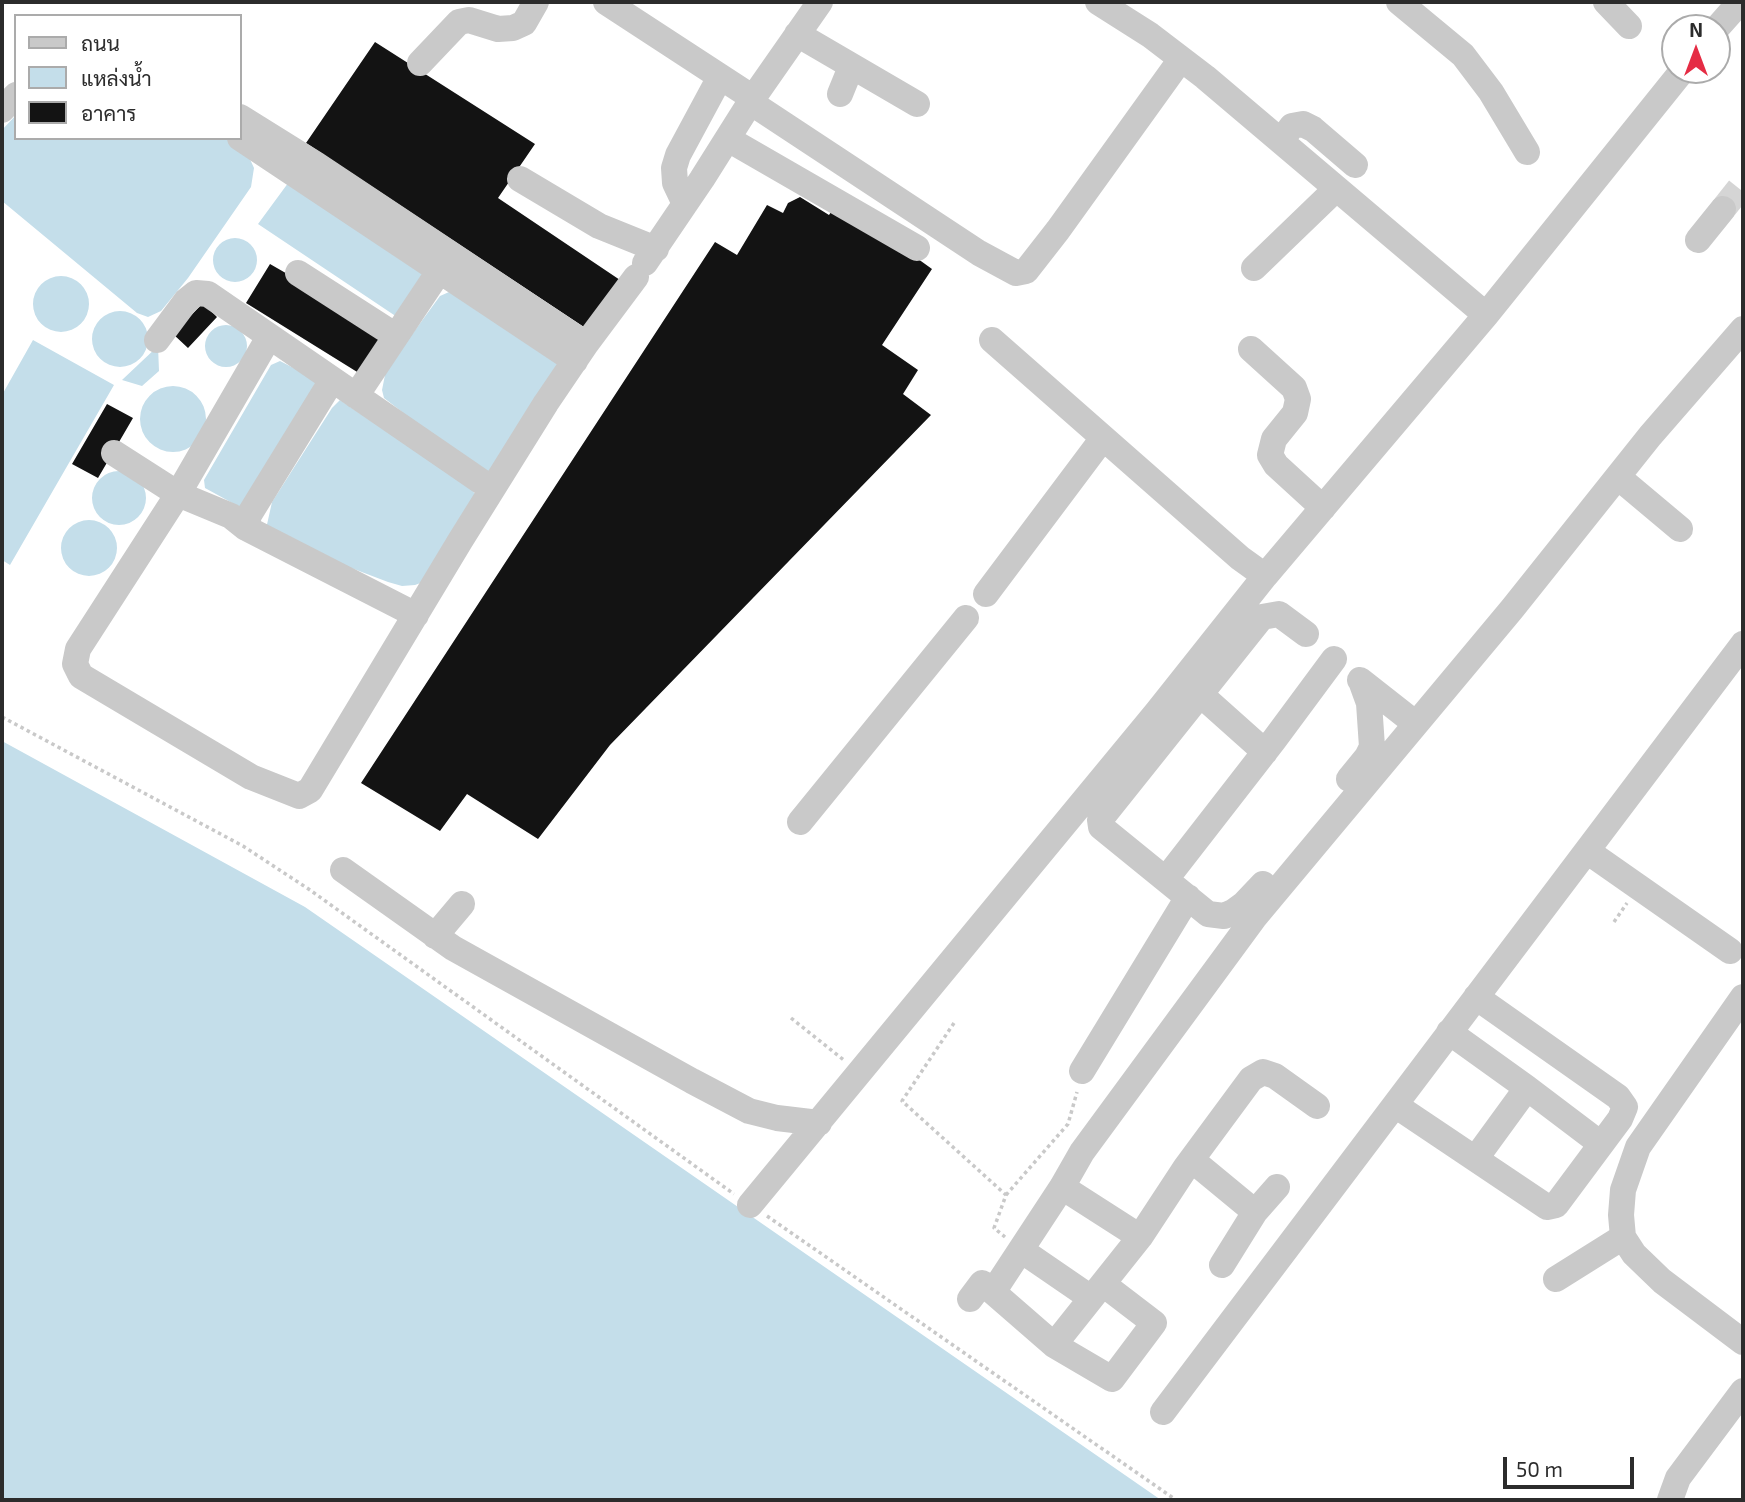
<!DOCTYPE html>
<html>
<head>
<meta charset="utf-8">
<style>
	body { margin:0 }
	#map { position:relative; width:1745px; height:1502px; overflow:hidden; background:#fff; font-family:"Exo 2",Sarabun,sans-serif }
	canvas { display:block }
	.frame { position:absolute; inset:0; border:4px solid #2c2c2c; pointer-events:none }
	.legend { position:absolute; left:14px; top:14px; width:228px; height:126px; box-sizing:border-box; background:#fff; border:2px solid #ababab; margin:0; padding:9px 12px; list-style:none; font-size:21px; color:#2c2c2c }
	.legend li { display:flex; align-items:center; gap:14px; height:35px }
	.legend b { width:35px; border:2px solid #ababab }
	.north { position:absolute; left:1661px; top:14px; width:70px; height:70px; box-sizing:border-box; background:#fff; border:2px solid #ababab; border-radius:50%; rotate:0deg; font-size:19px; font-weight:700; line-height:28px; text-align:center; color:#2c2c2c }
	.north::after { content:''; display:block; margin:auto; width:24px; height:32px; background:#e52c44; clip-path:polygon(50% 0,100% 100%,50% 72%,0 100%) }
	.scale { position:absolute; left:1503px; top:1457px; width:131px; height:32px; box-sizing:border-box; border:4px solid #2c2c2c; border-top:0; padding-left:9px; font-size:21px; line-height:24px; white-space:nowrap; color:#2c2c2c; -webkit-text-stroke:5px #fff; paint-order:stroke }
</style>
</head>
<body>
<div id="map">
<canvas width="1745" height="1502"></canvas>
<div class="frame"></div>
<ul class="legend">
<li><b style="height:9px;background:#c9c9c9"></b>ถนน</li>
<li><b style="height:19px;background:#c4deea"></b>แหล่งน้ำ</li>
<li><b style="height:19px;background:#131313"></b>อาคาร</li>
</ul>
<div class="north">N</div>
<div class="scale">50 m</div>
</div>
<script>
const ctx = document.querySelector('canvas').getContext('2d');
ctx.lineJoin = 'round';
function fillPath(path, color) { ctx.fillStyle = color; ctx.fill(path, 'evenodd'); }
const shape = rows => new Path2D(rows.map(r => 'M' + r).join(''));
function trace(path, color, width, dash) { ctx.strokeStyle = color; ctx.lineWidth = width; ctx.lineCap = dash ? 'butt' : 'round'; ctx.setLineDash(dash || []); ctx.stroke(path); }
const water = shape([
	[16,115,16,138,231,138,249,157,254,168,251,187,188,278,161,311,148,317,137,313,2,201,2,130],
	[294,175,428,266,397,317,258,224],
	'213 260a22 22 0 1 1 44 0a22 22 0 1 1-44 0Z',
	'33 304a28 28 0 1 1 56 0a28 28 0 1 1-56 0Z',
	[449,292,561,361,503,463,487,472,476,469,384,398,382,390,386,370,440,296],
	'92 339a28 28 0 1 1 56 0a28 28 0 1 1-56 0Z',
	'205 346a21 21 0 1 1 42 0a21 21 0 1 1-42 0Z',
	[33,340,114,385,10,565,2,560,2,395],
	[158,346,159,371,142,386,122,380],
	[280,361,317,380,245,510,205,488,204,480,271,365],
	'140 419a33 33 0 1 1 66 0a33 33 0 1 1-66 0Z',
	[340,400,471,489,476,495,426,581,415,585,402,586,388,582,275,539,266,529,272,502,332,408],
	'92 498a27 27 0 1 1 54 0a27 27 0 1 1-54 0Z',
	'61 548a28 28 0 1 1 56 0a28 28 0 1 1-56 0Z',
	[2,741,305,907,1161,1500,2,1500]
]);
const building = shape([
	[375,42,535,144,498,198,620,280,587,329,306,143],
	[800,197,829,215,833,209,850,210,932,269,882,345,918,370,903,394,931,415,610,745,538,839,467,794,440,831,361,783,715,242,737,255,767,205,783,213,788,203],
	[270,264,310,287,384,338,362,375,246,303],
	[203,303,217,317,188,348,173,334],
	[107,404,133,418,98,478,72,464]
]);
const minorTunnel = shape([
	[1723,209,1743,184]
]);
const path = shape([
	[2,717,243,846,310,890,734,1194],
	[1614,922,1627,903],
	[791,1018,845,1061],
	[954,1023,902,1101,1006,1195,994,1228,1005,1237],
	[1006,1195,1068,1124,1077,1092],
	[767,1216,1176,1500]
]);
const minor = shape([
	[606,2,753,98],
	[1098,2,1150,35,1205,77,1486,315],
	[1399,2,1463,55,1491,92,1527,152],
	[1606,2,1629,26],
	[1717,28,1740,2],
	[797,34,917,104],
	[420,63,459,22,469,20,498,29,513,28,524,23,536,2],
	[840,94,851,67],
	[750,102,979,253,1016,273,1026,271,1058,230,1181,59],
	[2,110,16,95],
	[240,117,317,165,586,344,636,277],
	[240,138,575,361],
	[728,139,917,248],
	[1281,141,1292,126,1303,124,1313,129,1355,165],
	[520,179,599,226,656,249],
	[685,204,675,183,674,168,678,155,720,77],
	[1698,240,1723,209],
	[645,263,702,179,753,98,820,2],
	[1254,268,1336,189],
	[298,273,396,336],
	[269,337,178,494,78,649,75,664,81,676,251,777,299,796,310,790,460,541,546,403,586,344],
	[157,340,186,301,196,293,208,294,492,489],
	[992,340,1240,558,1265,576],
	[1251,349,1294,388,1298,399,1295,413,1274,439,1270,455,1276,465,1323,508],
	[356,396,440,270],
	[114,453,178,494,231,516,246,528,249,515,332,380],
	[1618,477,1680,529],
	[246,528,416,615],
	[986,594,1103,438],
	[1360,680,1416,724],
	[1200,694,1265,752],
	[1349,779,1367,757,1372,747,1369,703,1361,681],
	[800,822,966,618],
	[1587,851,1730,951],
	[343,870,453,948,692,1081,749,1111,777,1118,819,1123],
	[1166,879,1274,740,1334,659],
	[1263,884,1244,904,1233,912,1224,916,1208,914,1101,827,1100,820,1262,617,1279,614,1306,634],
	[435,936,462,904],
	[1743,997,1638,1147,1623,1190,1621,1215,1623,1237,1634,1254,1662,1281,1743,1342],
	[1449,1032,1527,1088],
	[1082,1071,1188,897],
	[1395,1105,1547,1207,1556,1205,1620,1119,1625,1107,1618,1097,1476,997],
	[1476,1158,1527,1088,1601,1144],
	[1192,1160,1255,1212,1222,1265],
	[1062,1187,1140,1237],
	[750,1205,1157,712,1265,576,1486,315,1683,70],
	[1255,1212,1277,1187],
	[1021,1250,1091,1298],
	[1556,1279,1623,1237],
	[993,1292,1054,1345,1112,1379,1154,1323,1103,1284],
	[970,1299,982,1283,993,1292,1062,1187,1082,1152,1254,918,1512,609,1650,436,1743,329],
	[1054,1345,1140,1237,1186,1167,1251,1079,1263,1072,1275,1076,1317,1106],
	[1163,1412,1743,644],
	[1670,1500,1678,1478,1743,1391]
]);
fillPath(water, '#c4deea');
fillPath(building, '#131313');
trace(minorTunnel, '#d5d5d5', 26, [26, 13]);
trace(path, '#c9c9c9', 3.5, [3.5, 3.5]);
trace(minor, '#c9c9c9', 26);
</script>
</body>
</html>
